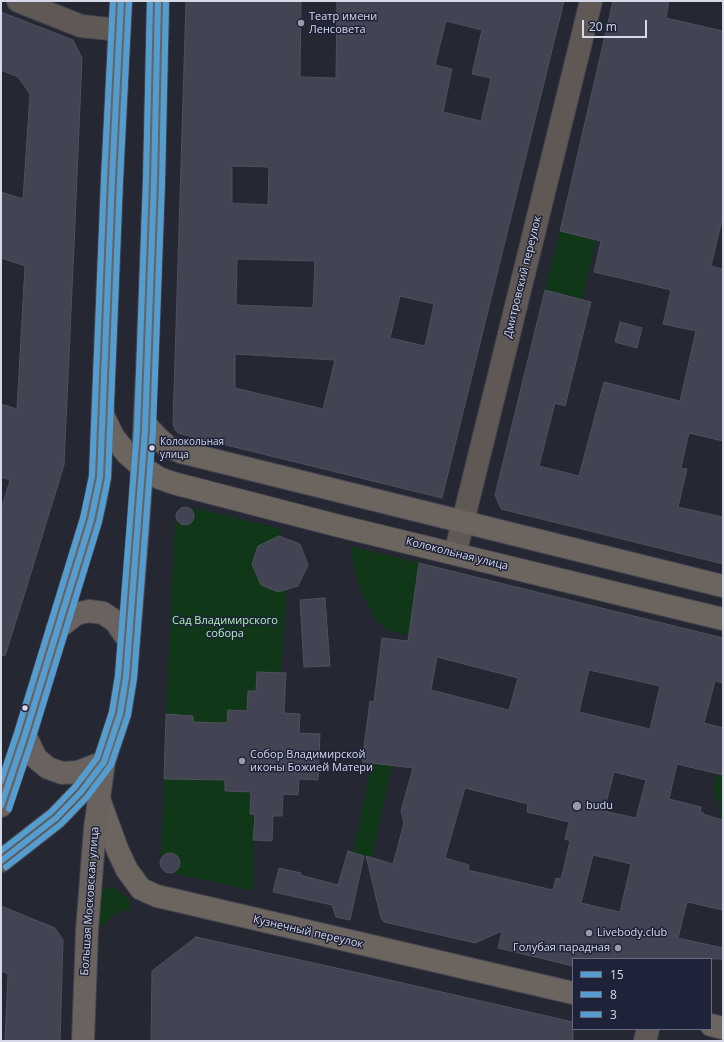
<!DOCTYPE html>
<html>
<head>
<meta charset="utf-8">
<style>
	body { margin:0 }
	#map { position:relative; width:724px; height:1042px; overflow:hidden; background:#252733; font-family:"Open Sans",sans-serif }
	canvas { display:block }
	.frame { position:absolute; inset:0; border:2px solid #d6d9e8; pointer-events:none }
	.legend { position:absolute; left:572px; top:958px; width:140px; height:72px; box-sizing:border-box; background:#1f2339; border:1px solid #686c7f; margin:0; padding:5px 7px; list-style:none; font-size:12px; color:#d6d9e8 }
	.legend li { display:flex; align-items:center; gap:8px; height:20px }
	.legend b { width:20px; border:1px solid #686c7f }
	.scale { position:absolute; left:582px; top:20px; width:65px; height:18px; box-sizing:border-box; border:2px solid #d6d9e8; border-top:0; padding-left:5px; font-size:12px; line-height:14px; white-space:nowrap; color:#d6d9e8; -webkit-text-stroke:3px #1f2339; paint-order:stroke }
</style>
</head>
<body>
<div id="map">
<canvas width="724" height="1042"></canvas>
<div class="frame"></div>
<ul class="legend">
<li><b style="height:5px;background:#549dd1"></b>15</li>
<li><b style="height:5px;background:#549dd1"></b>8</li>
<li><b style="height:5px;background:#549dd1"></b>3</li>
</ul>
<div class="scale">20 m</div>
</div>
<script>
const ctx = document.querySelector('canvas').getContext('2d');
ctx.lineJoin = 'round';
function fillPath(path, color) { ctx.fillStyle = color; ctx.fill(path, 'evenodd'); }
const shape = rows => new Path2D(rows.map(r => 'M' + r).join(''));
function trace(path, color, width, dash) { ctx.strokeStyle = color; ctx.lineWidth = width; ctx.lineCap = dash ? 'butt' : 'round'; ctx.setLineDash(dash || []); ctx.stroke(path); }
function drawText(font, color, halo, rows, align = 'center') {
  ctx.font = font + ' "Open Sans",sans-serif'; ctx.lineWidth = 3; ctx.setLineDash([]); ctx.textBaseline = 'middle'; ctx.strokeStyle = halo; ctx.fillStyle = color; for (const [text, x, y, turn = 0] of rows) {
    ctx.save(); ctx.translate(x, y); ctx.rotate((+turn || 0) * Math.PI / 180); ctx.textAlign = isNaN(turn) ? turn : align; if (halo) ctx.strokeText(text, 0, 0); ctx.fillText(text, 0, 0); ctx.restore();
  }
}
const green = shape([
	[560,231,596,240,582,300,545,290],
	[190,507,281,529,279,536,258,546,252,564,261,585,278,592,287,589,281,672,257,672,256,691,248,691,247,711,228,710,227,723,193,722,193,716,166,714,175,519,181,525,188,525,194,521,195,513],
	[351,546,419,563,409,635,398,633,388,630,377,621,363,596,355,574],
	[372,763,392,766,372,858,353,852],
	[717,774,723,775,723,820,718,818,721,808,713,792],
	[225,778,225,791,251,792,250,814,254,815,253,891,173,873,179,868,180,860,175,855,168,854,161,859,164,779],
	[112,887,117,890,130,901,130,909,120,912,115,914,107,921,103,926,99,926,100,896,102,891,106,888]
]);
const building = shape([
	[186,1,301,1,300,77,336,78,337,1,564,1,542,91,442,498,181,434,178,433,175,430,173,424,186,1],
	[446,21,482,30,472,74,491,78,481,121,443,112,452,69,435,65,446,21],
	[232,166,269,167,268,205,232,203,232,166],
	[237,259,315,261,313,308,236,305,237,259],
	[400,296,434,304,425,346,390,338,400,296],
	[235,354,335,360,323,409,235,388,235,354],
	[613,1,669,1,666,18,723,31,723,216,711,266,723,269,723,441,689,433,681,468,687,469,678,507,723,517,723,564,501,509,495,495,545,290,591,302,565,406,555,403,539,466,579,476,604,382,680,401,696,331,663,324,671,290,594,272,601,241,560,231,613,1],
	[1,12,73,40,82,58,74,246,64,465,26,589,5,656,1,655,1,510,10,480,1,477,1,404,17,409,25,266,1,258,1,192,23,199,30,94,18,77,1,70,1,12],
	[620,322,642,328,637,348,615,342,620,322],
	'176 516a9 9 0 1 1 18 0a9 9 0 1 1-18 0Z',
	[279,536,300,544,308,565,298,586,278,592,261,585,252,564,258,546,279,536],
	[419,563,723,638,723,683,715,681,704,723,723,728,723,775,677,764,669,799,701,807,700,812,703,812,703,814,723,820,723,910,687,902,678,938,723,948,723,959,573,959,573,966,498,948,502,931,475,943,384,922,381,918,366,856,393,864,404,823,401,811,413,768,362,762,370,701,374,702,382,638,408,641,419,563],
	[437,657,518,678,509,710,431,690,437,657],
	[589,670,660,686,650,729,579,712,589,670],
	[614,772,646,780,636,818,604,811,614,772],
	[465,788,528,804,527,812,569,822,565,839,570,841,561,879,556,878,553,890,468,870,469,865,445,858,465,788],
	[593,855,631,864,620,912,581,903,593,855],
	[325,598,330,666,304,667,300,600,325,598],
	[257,672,286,673,284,713,300,714,299,733,320,734,318,780,299,779,298,795,283,794,282,816,273,816,272,841,253,840,255,815,250,814,251,792,225,791,225,780,164,779,166,714,193,716,193,722,227,723,228,710,247,711,248,691,256,691,257,672],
	[348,851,364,856,350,920,336,917,332,905,273,892,279,868,301,873,300,875,338,885,348,851],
	'160 863a10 10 0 1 1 20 0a10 10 0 1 1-20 0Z',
	[1,906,55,928,63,940,60,1041,5,1041,8,974,1,971,1,906],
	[196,937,359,973,573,1022,573,1041,151,1041,152,971,196,937]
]);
const street = shape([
	[18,1,81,26,119,30],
	[455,554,591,1],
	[1,861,56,818,81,792,104,762],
	[645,1041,648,1029]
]);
const secondary = shape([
	[103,415,113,436,127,454,142,467,159,478,173,483,335,525,723,619],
	[145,424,158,438,168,447,181,452,723,586],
	[99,799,118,851,127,870,141,889,157,896,573,993],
	[711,1025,723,1028]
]);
const primary = shape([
	[57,629,76,614,89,611,103,613,115,621,129,641],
	[25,735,36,758,48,768,62,773,78,772,104,762],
	[1,806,25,735,91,520,95,503,100,477,112,180,121,1],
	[83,1041,87,931,95,828,104,762,120,714,126,677,138,529,143,453,147,369,154,181,158,1]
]);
const bus1 = shape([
	[1,806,25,735,91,520,100,477,112,180,121,1],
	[1,861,56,818,81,792,104,762,120,714,126,677,145,430,154,181,158,1]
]);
const bus2 = shape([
	[9,809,33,737,99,522,108,478,120,180,129,1],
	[6,867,61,824,87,797,111,765,128,715,134,678,153,430,162,181,166,1]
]);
const bus3 = shape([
	[1,781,17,733,83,518,92,476,104,180,113,1],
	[1,851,51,812,75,787,97,758,112,712,118,676,137,430,146,181,150,1]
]);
const markers = [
	[301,23,4,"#989ba9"],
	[152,448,3.5,"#d6d9e8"],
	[25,708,3.5,"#d6d9e8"],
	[242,761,4,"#989ba9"],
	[577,806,5,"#989ba9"],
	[589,933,4,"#989ba9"],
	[618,948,4,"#989ba9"]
];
const busNames = [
	["Колокольная",160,442],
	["улица",160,455]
];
const poiNames = [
	["Театр имени",309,17],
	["Ленсовета",309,30],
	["Собор Владимирской",250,755],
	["иконы Божией Матери",250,768],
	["budu",586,806],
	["Livebody.club",597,933],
	["Голубая парадная",610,948,"right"]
];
const streetNames = [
	["Дмитровский переулок",523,277,-76],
	["Колокольная улица",457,554,14],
	["Большая Московская улица",90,901,-86],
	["Кузнечный переулок",308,932,13]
];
const parkNames = [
	["Сад Владимирского",225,621],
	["собора",225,634]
];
fillPath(green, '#0f3718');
fillPath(building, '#424453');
trace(building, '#4e505a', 1);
trace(street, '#42444f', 24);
trace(secondary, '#42444f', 24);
trace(primary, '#42444f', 24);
trace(street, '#5f5855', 22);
trace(secondary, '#6c645f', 22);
trace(primary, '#6a625f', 22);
trace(bus1, '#549dd1', 6);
trace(bus2, '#549dd1', 6);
trace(bus3, '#549dd1', 6);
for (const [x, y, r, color] of markers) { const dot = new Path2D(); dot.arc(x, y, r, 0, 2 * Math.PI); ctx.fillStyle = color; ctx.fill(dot); trace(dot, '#1f2339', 1.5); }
drawText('10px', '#d6d9e8', '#1f2339', busNames, 'left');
drawText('11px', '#d6d9e8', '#1f2339', poiNames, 'left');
drawText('11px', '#d6d9e8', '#1f2339', streetNames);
drawText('11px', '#acf5b1', '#1f2339', parkNames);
</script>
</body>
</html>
